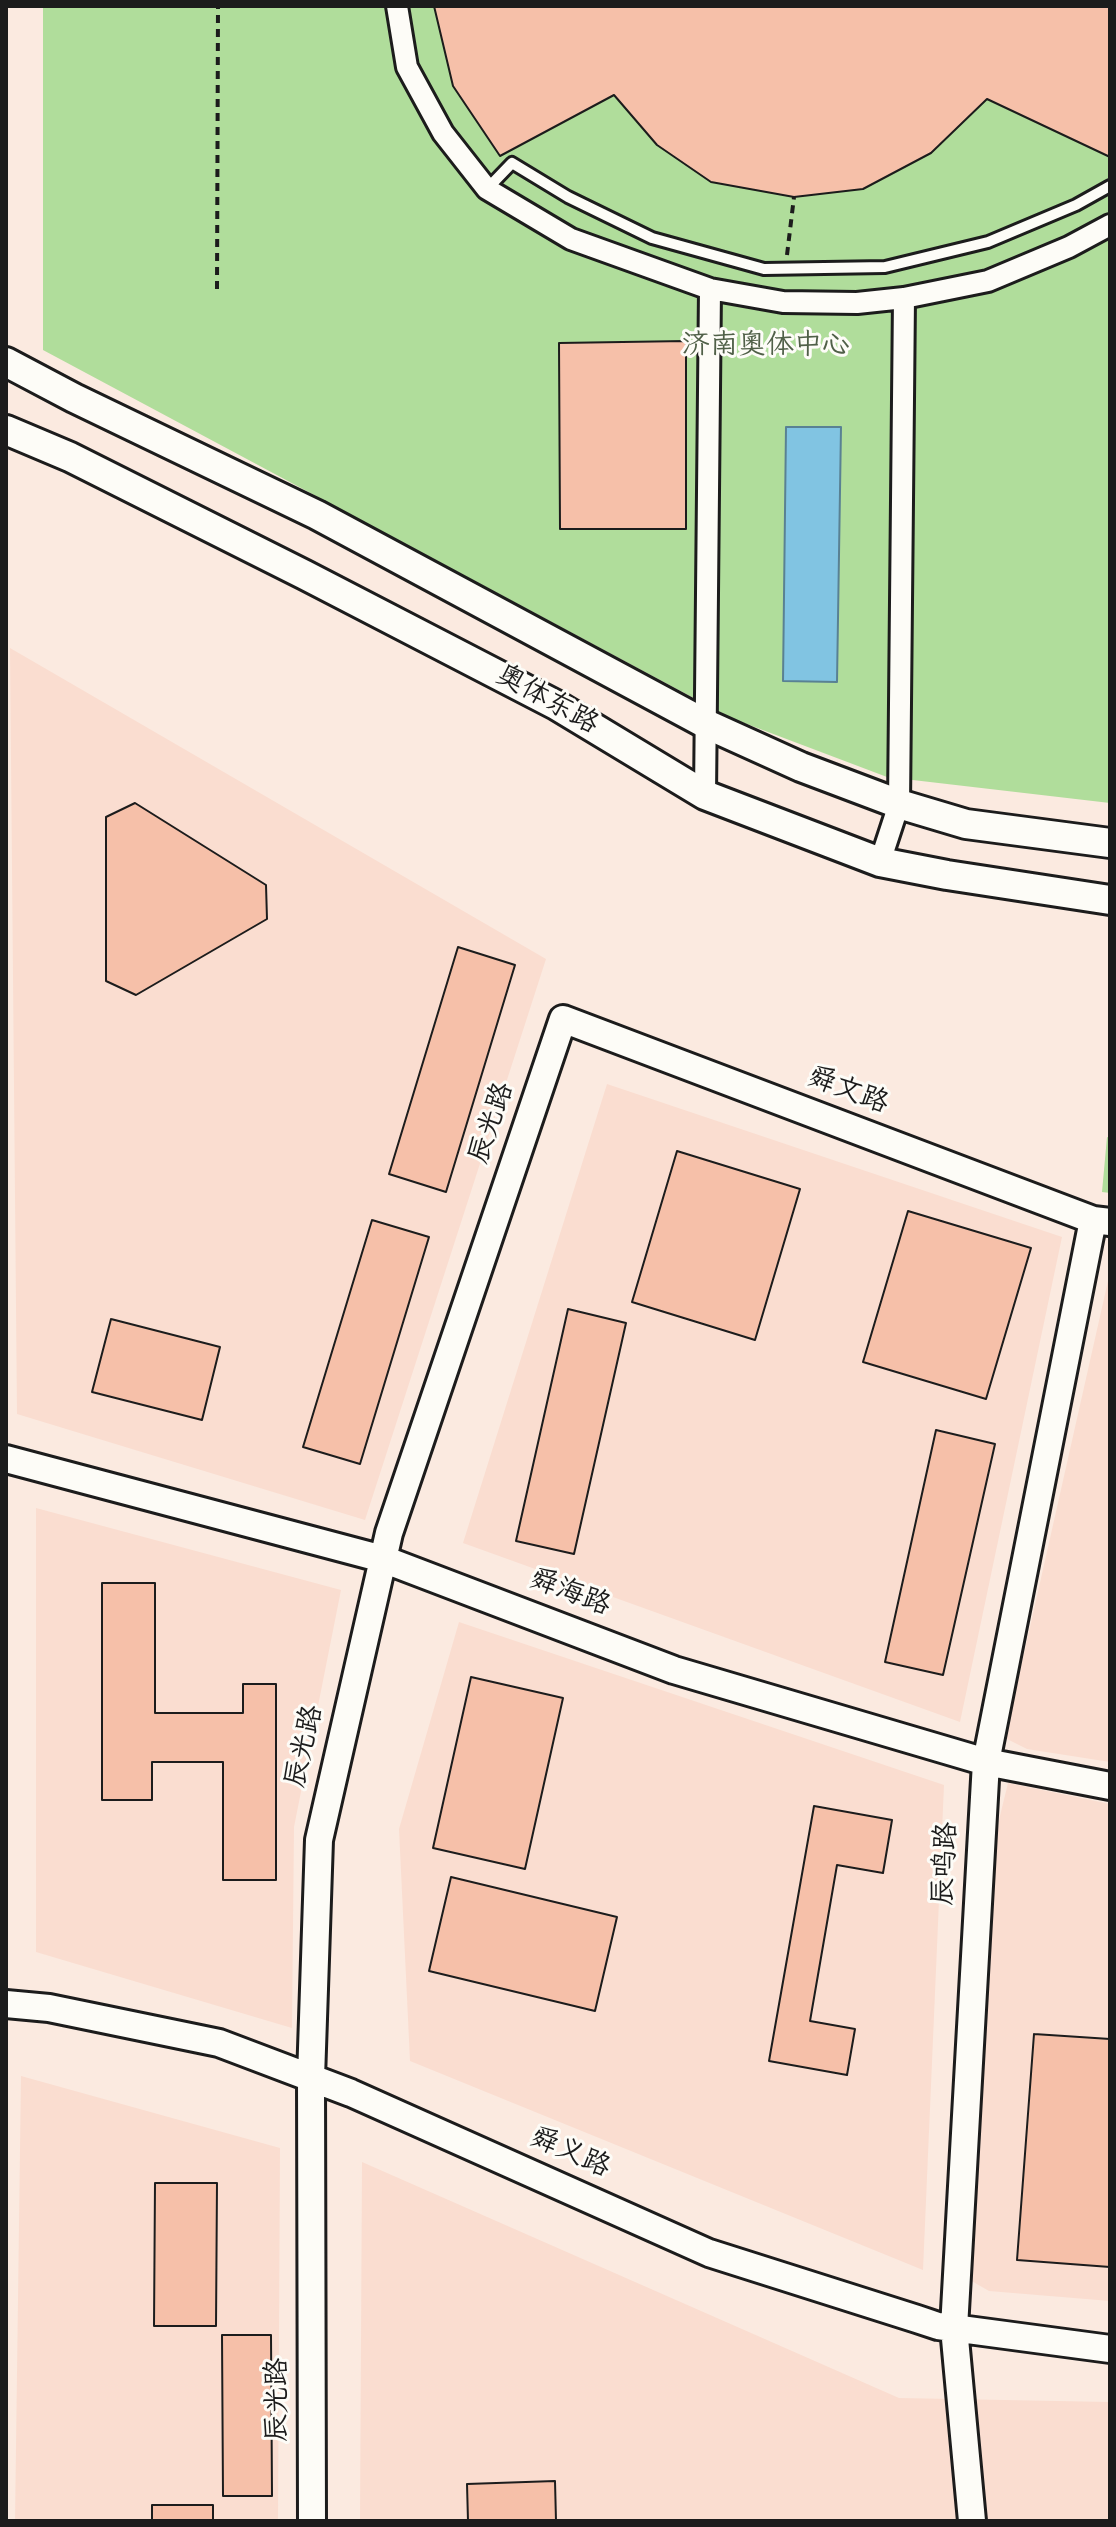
<!DOCTYPE html>
<html>
<head>
<meta charset="utf-8">
<style>
	body { margin:0 }
	#map { position:relative; width:1116px; height:2527px; overflow:hidden; background:#fbeae0; font-family:"Indie Flower",sans-serif }
	canvas { display:block }
	.frame { position:absolute; inset:0; border:8px solid #1c1c1c; pointer-events:none }
</style>
</head>
<body>
<div id="map">
<canvas width="1116" height="2527"></canvas>
<div class="frame"></div>
</div>
<script>
const ctx = document.querySelector('canvas').getContext('2d');
ctx.lineJoin = 'round';
function fillPath(path, color) { ctx.fillStyle = color; ctx.fill(path, 'evenodd'); }
const shape = rows => new Path2D(rows.map(r => 'M' + r).join(''));
function trace(path, color, width, dash) { ctx.strokeStyle = color; ctx.lineWidth = width; ctx.lineCap = dash ? 'butt' : 'round'; ctx.setLineDash(dash || []); ctx.stroke(path); }
function drawText(font, color, halo, rows, align = 'center') {
  ctx.font = font + ' "Indie Flower","LXGW WenKai TC",sans-serif'; ctx.lineWidth = 6; ctx.setLineDash([]); ctx.textBaseline = 'middle'; ctx.strokeStyle = halo; ctx.fillStyle = color; for (const [text, x, y, turn = 0] of rows) {
    ctx.save(); ctx.translate(x, y); ctx.rotate((+turn || 0) * Math.PI / 180); ctx.textAlign = isNaN(turn) ? turn : align; if (halo) ctx.strokeText(text, 0, 0); ctx.fillText(text, 0, 0); ctx.restore();
  }
}
const built = shape([
	[10,648,546,959,365,1520,17,1414],
	[607,1084,1062,1237,960,1722,463,1543],
	[1110,1272,1110,1762,1027,1749,1005,1738],
	[36,1508,341,1590,294,1827,292,2028,36,1952],
	[459,1622,944,1785,923,2270,410,2061,399,1829],
	[1008,1783,1110,1804,1110,2301,989,2291,963,2276,978,2021,999,1820],
	[21,2076,280,2148,278,2521,15,2521],
	[362,2162,899,2398,1110,2402,1110,2521,360,2521]
]);
const green = shape([
	[43,6,1110,6,1110,803,887,777,731,718,43,350],
	[1107,1137,1110,1138,1110,1193,1102,1192]
]);
const water = shape([
	[786,427,841,427,837,682,783,681,786,427]
]);
const building = shape([
	[434,6,1110,6,1110,157,987,99,931,153,863,189,794,197,711,182,657,145,614,95,500,156,453,86,434,6],
	[686,341,686,529,560,529,559,343,686,341],
	[135,803,266,885,267,919,136,995,106,981,106,817,135,803],
	[458,947,515,965,446,1192,389,1174,458,947],
	[677,1151,800,1189,755,1340,632,1302,677,1151],
	[908,1211,1031,1248,986,1399,863,1362,908,1211],
	[372,1220,429,1237,360,1464,303,1447,372,1220],
	[568,1309,626,1323,574,1554,516,1541,568,1309],
	[111,1319,220,1347,202,1420,92,1392,111,1319],
	[936,1430,995,1444,943,1675,885,1662,936,1430],
	[102,1583,155,1583,155,1713,243,1713,243,1684,276,1684,276,1880,223,1880,223,1762,152,1762,152,1800,102,1800,102,1583],
	[471,1677,563,1698,525,1869,433,1848,471,1677],
	[814,1806,892,1820,883,1873,837,1865,810,2021,855,2029,847,2075,769,2061,814,1806],
	[451,1877,617,1917,595,2011,429,1971,451,1877],
	[1034,2034,1110,2039,1110,2267,1017,2260,1034,2034],
	[155,2183,217,2183,216,2326,154,2326,155,2183],
	[222,2335,271,2335,272,2496,223,2496,222,2335],
	[555,2481,556,2521,468,2521,467,2484,555,2481],
	[152,2505,213,2505,213,2521,152,2521,152,2505]
]);
const path = shape([
	[787,255,794,197],
	[217,289,218,6]
]);
const service = shape([
	[487,189,512,163,568,197,652,238,764,269,885,267,988,242,1076,205,1110,186]
]);
const minor = shape([
	[397,6,407,67,443,133,487,189,571,239,710,289,783,302,857,303,904,298,988,281,1069,247,1110,225],
	[705,795,710,289],
	[880,862,899,804,904,298]
]);
const tertiary = shape([
	[6,1459,383,1559,674,1670,986,1762,1110,1786],
	[6,2004,49,2008,219,2043,351,2093,709,2253,917,2319,938,2326,1110,2349],
	[312,2521,311,2078,319,1840,389,1533,563,1019,1093,1220,1110,1222],
	[972,2521,954,2328,986,1762,1093,1220]
]);
const secondary = shape([
	[6,362,74,398,317,515,706,724,801,767,899,804,966,824,1110,843],
	[6,430,70,457,305,575,556,705,705,795,880,862,947,875,1110,900]
]);
const parkNames = [
	["济南奥体中心",766,348]
];
const streetNames = [
	["奥体东路",546,702,29],
	["舜文路",847,1093,21],
	["辰光路",494,1124,-71],
	["舜海路",569,1595,21],
	["辰光路",307,1747,-77],
	["辰鸣路",948,1864,-87],
	["舜义路",569,2155,24],
	["辰光路",280,2400,-90]
];
fillPath(built, '#faddd0');
fillPath(green, '#b0dd9b');
fillPath(water, '#81c4e2');
trace(water, '#598193', 2);
fillPath(building, '#f6c0a9');
trace(building, '#1c1c1c', 2);
trace(service, '#1c1c1c', 16);
trace(minor, '#1c1c1c', 26);
trace(tertiary, '#1c1c1c', 32);
trace(secondary, '#1c1c1c', 34);
trace(path, '#1c1c1c', 4, [8, 6]);
trace(service, '#fdfcf7', 10);
trace(minor, '#fdfcf7', 20);
trace(tertiary, '#fdfcf7', 26);
trace(secondary, '#fdfcf7', 28);
drawText('28px', '#506048', '#fdfcf7', parkNames);
drawText('28px', '#1c1c1c', '#fdfcf7', streetNames);
</script>
</body>
</html>
